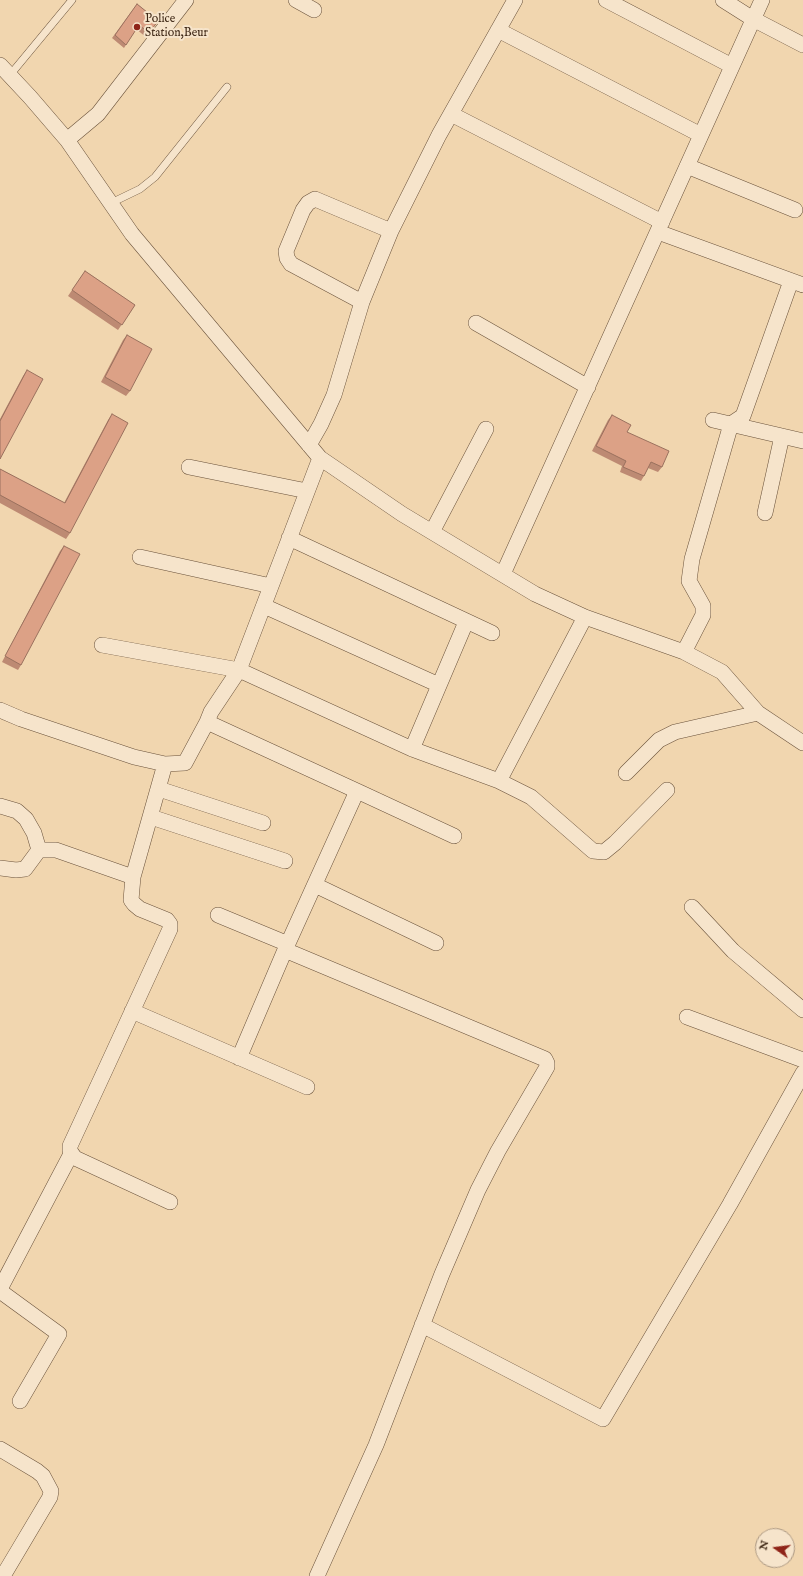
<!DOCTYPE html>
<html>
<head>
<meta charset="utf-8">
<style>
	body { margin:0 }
	#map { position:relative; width:803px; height:1576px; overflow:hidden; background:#f1d6af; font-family:"IM FELL English",serif }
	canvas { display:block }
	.north { position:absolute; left:755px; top:1528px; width:40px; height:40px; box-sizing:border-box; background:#f6e4cb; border:1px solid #ac9882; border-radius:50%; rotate:284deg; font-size:11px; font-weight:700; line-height:16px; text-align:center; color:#3d2614 }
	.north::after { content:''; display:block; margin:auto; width:14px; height:18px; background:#8f2418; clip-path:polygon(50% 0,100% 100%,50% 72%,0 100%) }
</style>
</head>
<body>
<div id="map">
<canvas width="803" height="1576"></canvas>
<div class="north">N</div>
</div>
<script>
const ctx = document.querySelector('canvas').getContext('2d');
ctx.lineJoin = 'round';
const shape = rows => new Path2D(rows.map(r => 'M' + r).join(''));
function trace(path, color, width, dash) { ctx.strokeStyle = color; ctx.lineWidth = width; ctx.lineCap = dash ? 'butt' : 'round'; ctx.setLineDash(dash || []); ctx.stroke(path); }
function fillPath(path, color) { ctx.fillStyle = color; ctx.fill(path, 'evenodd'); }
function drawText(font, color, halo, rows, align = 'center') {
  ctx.font = font + ' "IM FELL English",serif'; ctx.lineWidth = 4; ctx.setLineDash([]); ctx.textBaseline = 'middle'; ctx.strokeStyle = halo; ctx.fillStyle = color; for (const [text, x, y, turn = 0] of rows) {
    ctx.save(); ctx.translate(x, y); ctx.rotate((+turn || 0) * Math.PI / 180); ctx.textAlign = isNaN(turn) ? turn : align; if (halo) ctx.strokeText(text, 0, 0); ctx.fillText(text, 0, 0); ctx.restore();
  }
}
const lane = shape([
	[10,75,72,0],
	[111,203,140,189,155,177,227,87]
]);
const street = shape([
	[296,0,314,10],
	[606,0,732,66],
	[723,0,753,19,803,45],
	[498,30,701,135],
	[0,65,30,97,67,140,132,234,320,458,239,670,211,712,207,722,357,791,285,950,545,1059,547,1063,547,1067,498,1151,478,1190,442,1274,376,1445,317,1576],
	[451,114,662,222],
	[67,140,98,114,186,0],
	[687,166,795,210],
	[658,232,803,285],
	[362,302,291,264,287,258,286,251,303,210,308,203,315,199,391,231],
	[476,323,588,387],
	[713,420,803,441],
	[309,445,321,424,334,395,362,302,391,231,439,135,515,0],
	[320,458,402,514,535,594,585,617,684,652,722,672,758,713,803,743],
	[189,467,307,491],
	[765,513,782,436],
	[432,532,486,429],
	[289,538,492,633],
	[140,557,271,586],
	[503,574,762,0],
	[264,606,439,685],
	[102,645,239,670,412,749,499,781,585,617],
	[684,652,703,615,703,606,689,581,692,559,731,424,743,416,791,281],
	[0,710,21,719,134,757,165,764,185,763,207,722],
	[412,749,466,622],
	[165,764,133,877,131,900,134,904,140,909,167,920,170,924,170,929,107,1066,70,1146,70,1151,75,1158,170,1202],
	[626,773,659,740,675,732,758,713],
	[499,781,531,797,593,851,604,852,615,843,667,790],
	[159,789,263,823],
	[357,791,454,836],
	[0,806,17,811,26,819,34,833,39,850],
	[151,817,285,861],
	[0,868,16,870,25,869,39,850,56,850,133,877],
	[315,885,436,943],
	[692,907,733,951,803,1010],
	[218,915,288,944],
	[132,1011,307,1087],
	[687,1017,803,1060],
	[239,1058,285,950],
	[0,1289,71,1154],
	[0,1291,59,1334,20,1401],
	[422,1325,603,1419,730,1204,803,1073],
	[0,1449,37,1471,43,1476,51,1491,50,1497,3,1576]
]);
const wall = shape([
	[137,4,158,21,146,37,136,29,124,48,112,38],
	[85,271,135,305,118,330,68,296],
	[127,335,130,391,126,396,101,382,123,340],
	[27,370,0,459,0,419,23,376],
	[112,414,70,533,66,539,0,503,0,469,64,503,108,420],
	[612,415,627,432,662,467,658,472,648,468,644,476,641,481,620,472,622,466,592,451,608,420],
	[64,546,21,665,18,670,2,662,60,551]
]);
const building = shape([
	[137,4,158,21,149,33,139,25,126,45,115,35,137,4],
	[85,271,135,305,122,325,72,290,85,271],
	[127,335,152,349,130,391,105,377,127,335],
	[27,370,43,379,0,459,0,421,27,370],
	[112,414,128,423,70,533,0,495,0,469,65,503,112,414],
	[612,415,631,425,627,432,669,451,662,467,651,462,644,476,623,467,626,461,596,446,612,415],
	[64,546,80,554,21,665,5,656,64,546]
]);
const markers = [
	[137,27,4,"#8f2418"]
];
const poiNames = [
	["Police",145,20],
	["Station,Beur",145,34]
];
trace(lane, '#6a523b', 8);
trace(street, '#6a523b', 16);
trace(lane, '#f6e4cb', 7);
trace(street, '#f6e4cb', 15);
fillPath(wall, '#bd8a73');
fillPath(building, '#dca186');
trace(building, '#9a715e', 1);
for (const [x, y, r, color] of markers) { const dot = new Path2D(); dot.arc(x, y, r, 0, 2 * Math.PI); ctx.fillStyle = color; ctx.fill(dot); trace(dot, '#f6e4cb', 1.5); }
drawText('12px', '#3d2614', '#f6e4cb', poiNames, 'left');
</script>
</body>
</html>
